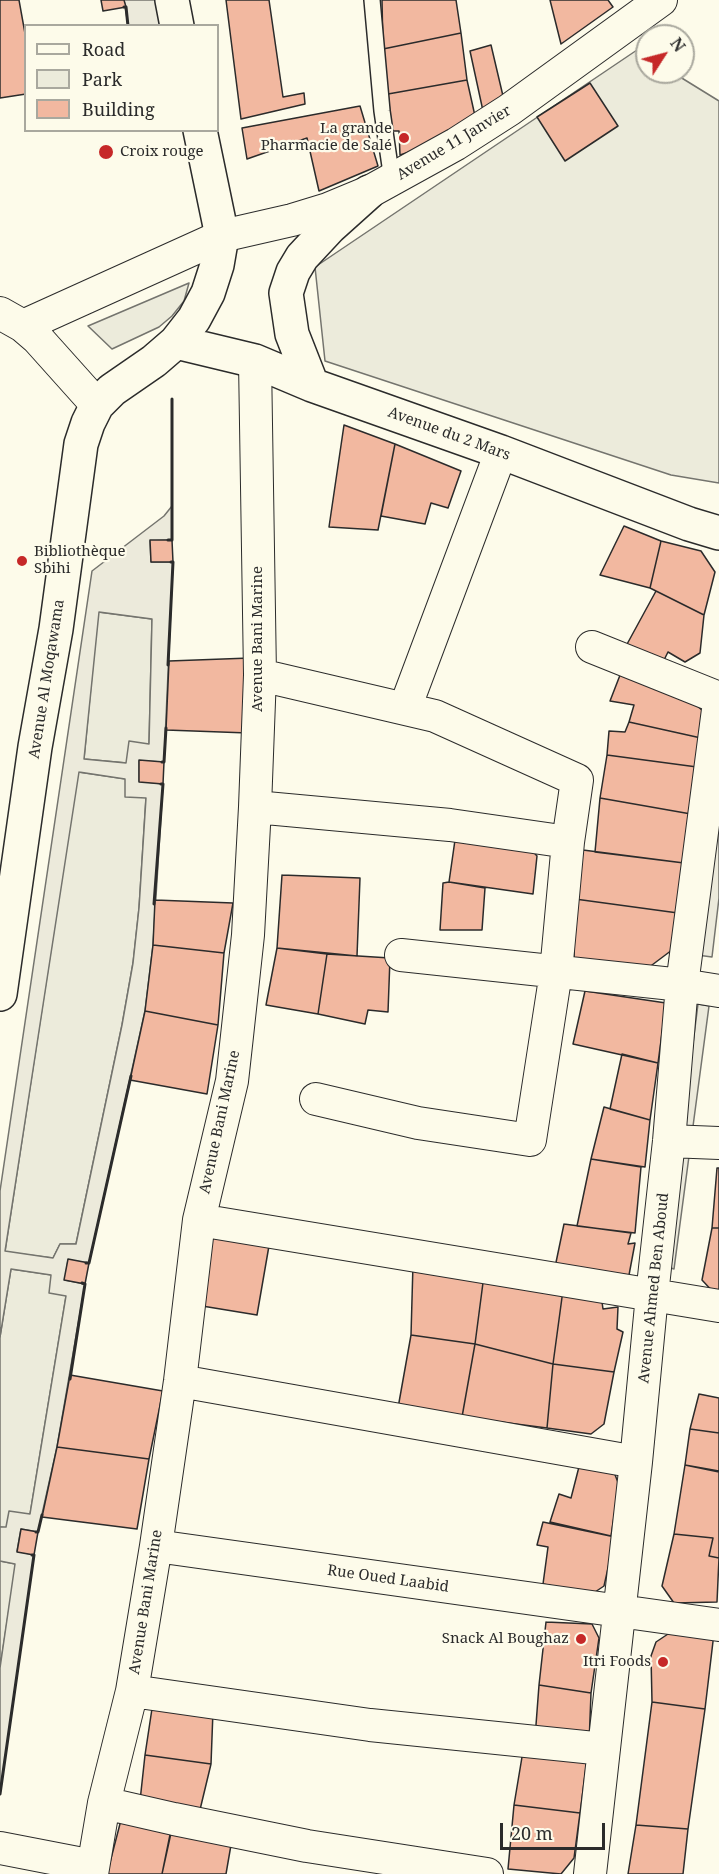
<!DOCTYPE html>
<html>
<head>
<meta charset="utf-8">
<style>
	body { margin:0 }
	#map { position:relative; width:719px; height:1874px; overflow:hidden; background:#fdfbea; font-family:"Noto Serif",serif }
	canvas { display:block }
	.legend { position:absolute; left:24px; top:24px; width:195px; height:108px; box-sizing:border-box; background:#fdfbea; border:2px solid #a9a89e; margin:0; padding:8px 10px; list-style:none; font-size:18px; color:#2b2b2b }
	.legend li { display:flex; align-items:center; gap:12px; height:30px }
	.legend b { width:30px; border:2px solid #a9a89e }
	.north { position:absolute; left:635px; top:24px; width:60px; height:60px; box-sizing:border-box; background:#fdfbea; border:2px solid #a9a89e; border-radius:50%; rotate:54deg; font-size:16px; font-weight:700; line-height:24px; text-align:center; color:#2b2b2b }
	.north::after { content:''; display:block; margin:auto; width:21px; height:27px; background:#c62828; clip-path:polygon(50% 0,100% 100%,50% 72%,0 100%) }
	.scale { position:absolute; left:500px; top:1823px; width:105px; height:27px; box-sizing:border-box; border:3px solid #2b2b2b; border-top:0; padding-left:8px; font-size:18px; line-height:21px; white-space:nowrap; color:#2b2b2b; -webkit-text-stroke:4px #fdfbea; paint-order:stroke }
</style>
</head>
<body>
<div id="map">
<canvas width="719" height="1874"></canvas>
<ul class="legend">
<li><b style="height:8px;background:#fdfbea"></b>Road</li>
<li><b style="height:16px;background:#ecebdb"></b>Park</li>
<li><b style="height:16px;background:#f2b8a0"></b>Building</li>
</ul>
<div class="north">N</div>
<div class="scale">20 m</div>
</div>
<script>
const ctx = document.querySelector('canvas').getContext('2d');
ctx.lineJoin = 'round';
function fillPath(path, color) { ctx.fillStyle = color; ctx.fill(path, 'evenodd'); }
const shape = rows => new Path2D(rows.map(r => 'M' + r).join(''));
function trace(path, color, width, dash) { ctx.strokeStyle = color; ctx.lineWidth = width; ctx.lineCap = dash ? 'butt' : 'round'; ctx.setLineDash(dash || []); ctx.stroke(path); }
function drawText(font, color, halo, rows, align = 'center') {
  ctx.font = font + ' "Noto Serif",serif'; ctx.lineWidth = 4.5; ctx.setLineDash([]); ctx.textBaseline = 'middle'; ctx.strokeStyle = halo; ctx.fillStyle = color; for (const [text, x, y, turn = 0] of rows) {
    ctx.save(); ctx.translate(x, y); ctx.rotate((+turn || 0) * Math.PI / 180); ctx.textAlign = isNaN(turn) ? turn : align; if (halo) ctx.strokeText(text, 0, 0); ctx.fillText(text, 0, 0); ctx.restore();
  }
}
const green = shape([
	[637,50,647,56,647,72,672,72,719,101,719,483,671,475,325,361,315,267,637,50],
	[189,283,184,301,172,316,159,327,112,349,88,326,189,283],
	[98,612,152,619,149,745,127,763,84,759,98,612],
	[78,772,126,779,146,797,139,908,133,963,122,1025,76,1244,60,1244,53,1258,5,1252,78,772],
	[11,1269,52,1275,66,1296,30,1514,6,1528,0,1527,0,1337,11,1269],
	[0,1561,16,1564,0,1668,0,1561]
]);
const parking = shape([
	[124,0,157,0,161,25,128,25,124,0],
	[172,506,172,540,150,541,151,562,173,562,164,762,139,761,139,781,163,784,153,945,145,1011,89,1263,68,1260,65,1280,85,1284,57,1447,38,1532,21,1529,17,1551,34,1555,0,1794,0,1668,15,1564,0,1561,0,1527,6,1527,9,1511,30,1514,66,1296,49,1293,51,1275,11,1269,0,1337,0,1191,92,571,164,516,172,506],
	[99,612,152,619,149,744,129,741,126,763,84,759,99,612],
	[79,772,125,779,125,797,146,798,139,908,133,963,122,1025,76,1244,60,1244,53,1258,5,1251,79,772],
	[719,777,719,898,712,957,697,955,719,777],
	[698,1004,709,1006,674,1269,665,1266,698,1004]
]);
const building = shape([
	[0,0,19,0,26,39,26,94,0,98,0,0],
	[101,0,124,0,126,7,103,11,101,0],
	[226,0,269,0,283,97,304,93,305,104,241,119,226,0],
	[382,0,456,0,461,33,383,49,382,0],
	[550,0,608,0,613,7,561,44,550,0],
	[461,33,467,80,388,94,383,49,461,33],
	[491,45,503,96,483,111,470,51,491,45],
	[467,80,475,116,440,142,400,155,399,131,392,131,388,94,467,80],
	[590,83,618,126,565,161,537,117,590,83],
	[360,106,378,166,319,191,307,138,247,159,242,128,360,106],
	[344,425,395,444,378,530,329,527,344,425],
	[395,444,461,471,448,508,431,503,425,524,381,516,395,444],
	[624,526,661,541,650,588,600,575,624,526],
	[150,540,172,540,173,562,151,562,150,540],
	[661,541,701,551,715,572,704,615,650,588,661,541],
	[656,591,704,615,700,653,685,662,668,652,663,662,626,646,656,591],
	[250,658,248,733,166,730,169,661,250,658],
	[622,670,693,702,704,712,701,738,629,722,634,705,610,701,622,670],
	[629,722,701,738,697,767,607,755,609,731,625,732,629,722],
	[607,755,697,767,691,814,600,798,607,755],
	[139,760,164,762,163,784,139,782,139,760],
	[600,798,691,814,684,863,595,852,600,798],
	[456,833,525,843,537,856,533,894,449,882,456,833],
	[583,850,684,863,678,913,575,899,583,850],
	[282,875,360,878,357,956,277,948,282,875],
	[449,882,485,888,482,930,440,930,443,883,449,882],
	[575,899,678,913,676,947,648,968,574,958,575,899],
	[155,900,233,903,224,953,153,945,155,900],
	[153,945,224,953,218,1025,145,1011,153,945],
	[277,948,327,954,318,1014,266,1005,277,948],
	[327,954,390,958,388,1012,368,1010,365,1024,318,1014,327,954],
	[585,991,666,1003,658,1063,573,1044,585,991],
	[145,1011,218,1025,207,1094,130,1080,145,1011],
	[622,1054,658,1063,650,1120,610,1109,622,1054],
	[604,1107,650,1120,645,1167,591,1159,604,1107],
	[591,1159,641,1167,635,1233,577,1226,591,1159],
	[717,1168,719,1168,719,1228,712,1228,717,1168],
	[564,1224,631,1233,628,1244,635,1243,629,1275,588,1271,554,1272,564,1224],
	[712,1228,719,1228,719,1295,715,1294,702,1280,712,1228],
	[209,1229,270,1240,257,1315,196,1305,209,1229],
	[68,1259,89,1263,85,1284,64,1280,68,1259],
	[413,1264,484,1275,475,1344,411,1335,413,1264],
	[484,1275,563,1290,553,1364,475,1344,484,1275],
	[563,1290,602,1302,603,1309,618,1307,617,1329,623,1332,614,1372,553,1364,563,1290],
	[411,1335,475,1344,462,1417,398,1408,411,1335],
	[475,1344,553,1364,547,1428,462,1417,475,1344],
	[553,1364,614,1372,604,1424,591,1434,547,1428,553,1364],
	[70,1375,163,1391,149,1459,57,1447,70,1375],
	[699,1394,719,1398,719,1433,690,1429,699,1394],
	[690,1429,719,1433,719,1471,685,1465,690,1429],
	[57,1447,149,1459,137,1529,42,1517,57,1447],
	[581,1459,612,1467,619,1485,611,1536,550,1522,559,1494,571,1498,581,1459],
	[685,1465,719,1472,719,1558,709,1556,713,1538,674,1534,685,1465],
	[543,1522,615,1537,604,1586,592,1594,543,1584,548,1547,537,1545,543,1522],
	[21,1529,38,1532,34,1555,17,1552,21,1529],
	[674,1534,713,1538,709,1556,719,1558,717,1602,674,1603,662,1586,674,1534],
	[546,1622,592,1624,599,1638,591,1693,539,1685,546,1622],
	[671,1632,714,1633,705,1709,652,1702,651,1656,656,1642,671,1632],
	[539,1685,591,1693,589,1744,535,1738,539,1685],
	[153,1702,213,1711,211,1764,145,1755,153,1702],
	[652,1702,705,1709,688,1829,636,1825,652,1702],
	[524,1745,588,1752,580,1813,514,1805,524,1745],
	[145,1755,211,1764,198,1818,140,1801,145,1755],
	[514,1805,580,1813,574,1858,561,1874,508,1869,514,1805],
	[121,1820,172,1825,162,1874,107,1874,121,1820],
	[636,1825,688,1829,683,1874,628,1874,636,1825],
	[171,1833,231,1845,226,1874,162,1874,171,1833]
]);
const lane = shape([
	[372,0,382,111,392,180]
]);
const street = shape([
	[0,313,23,326,37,338,97,405],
	[23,326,222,236,292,220,328,209,369,192,456,144,509,110,661,0],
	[592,647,719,698],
	[260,675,435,716,577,780,568,842,556,972,530,1140,418,1123,316,1099],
	[405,708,501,452],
	[255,807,450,825,568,842],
	[401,955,682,985,719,991],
	[669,1141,719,1143],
	[199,1220,719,1306],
	[180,1381,636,1462],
	[156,1546,719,1625],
	[132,1691,370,1725,604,1749],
	[104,1803,174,1819,307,1846,487,1874],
	[0,1848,93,1866],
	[92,1874,104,1803,132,1691,156,1546,180,1381,199,1220,232,1081,237,1036,248,935,255,807,260,675,255,361],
	[590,1874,636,1462,652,1295,669,1141,682,985,719,702]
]);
const secondary = shape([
	[172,0,177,26],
	[176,342,255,361,312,385,501,452,689,524,719,533],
	[312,385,292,334,286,293,293,272,302,257,330,227,369,192],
	[0,994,35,747,56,629,81,444,88,423,97,405,112,390,154,361,176,342,194,319,208,293,217,265,222,236,200,130]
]);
const wall = shape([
	[124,7,126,7,128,26],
	[168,540,172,540,172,399],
	[168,665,173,562,171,562],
	[162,762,164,762,166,728],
	[154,904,163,784,161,784],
	[86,1263,89,1263,131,1076],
	[70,1379,85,1284,82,1283],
	[36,1532,38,1532,42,1515],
	[0,1794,34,1555,32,1555]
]);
const markers = [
	[404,138,6,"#c62828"],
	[106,152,8,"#c62828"],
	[22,561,6,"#c62828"],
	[581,1639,6,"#c62828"],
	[663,1662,6,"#c62828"]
];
const poiNames = [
	["La grande",392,129],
	["Pharmacie de Salé",392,146],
	["Croix rouge",120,152,"left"],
	["Bibliothèque",34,552,"left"],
	["Sbihi",34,569,"left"],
	["Snack Al Boughaz",569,1639],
	["Itri Foods",651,1662]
];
const streetNames = [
	["Avenue 11 Janvier",454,143,-31],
	["Avenue du 2 Mars",449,434,20],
	["Avenue Bani Marine",258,639,-90],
	["Avenue Al Moqawama",47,679,-81],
	["Avenue Bani Marine",220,1122,-78],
	["Avenue Ahmed Ben Aboud",654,1288,-84],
	["Rue Oued Laabid",388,1579,8],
	["Avenue Bani Marine",146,1602,-81]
];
fillPath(green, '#ecebdb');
trace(green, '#74746e', 1.5);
fillPath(parking, '#eceadb');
trace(parking, '#74746e', 1.5);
fillPath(building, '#f2b8a0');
trace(building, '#2b2b2b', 1.5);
trace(lane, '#2b2b2b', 18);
trace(street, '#2b2b2b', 34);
trace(secondary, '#2b2b2b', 36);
trace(lane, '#fdfbea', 15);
trace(street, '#fdfbea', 32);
trace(secondary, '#fdfbea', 33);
trace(wall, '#2b2b2b', 3);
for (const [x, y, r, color] of markers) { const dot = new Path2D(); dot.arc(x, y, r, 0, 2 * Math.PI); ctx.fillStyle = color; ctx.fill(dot); trace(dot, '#fdfbea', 2); }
drawText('15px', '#2b2b2b', '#fdfbea', poiNames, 'right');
drawText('15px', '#2b2b2b', '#fdfbea', streetNames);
</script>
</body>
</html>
